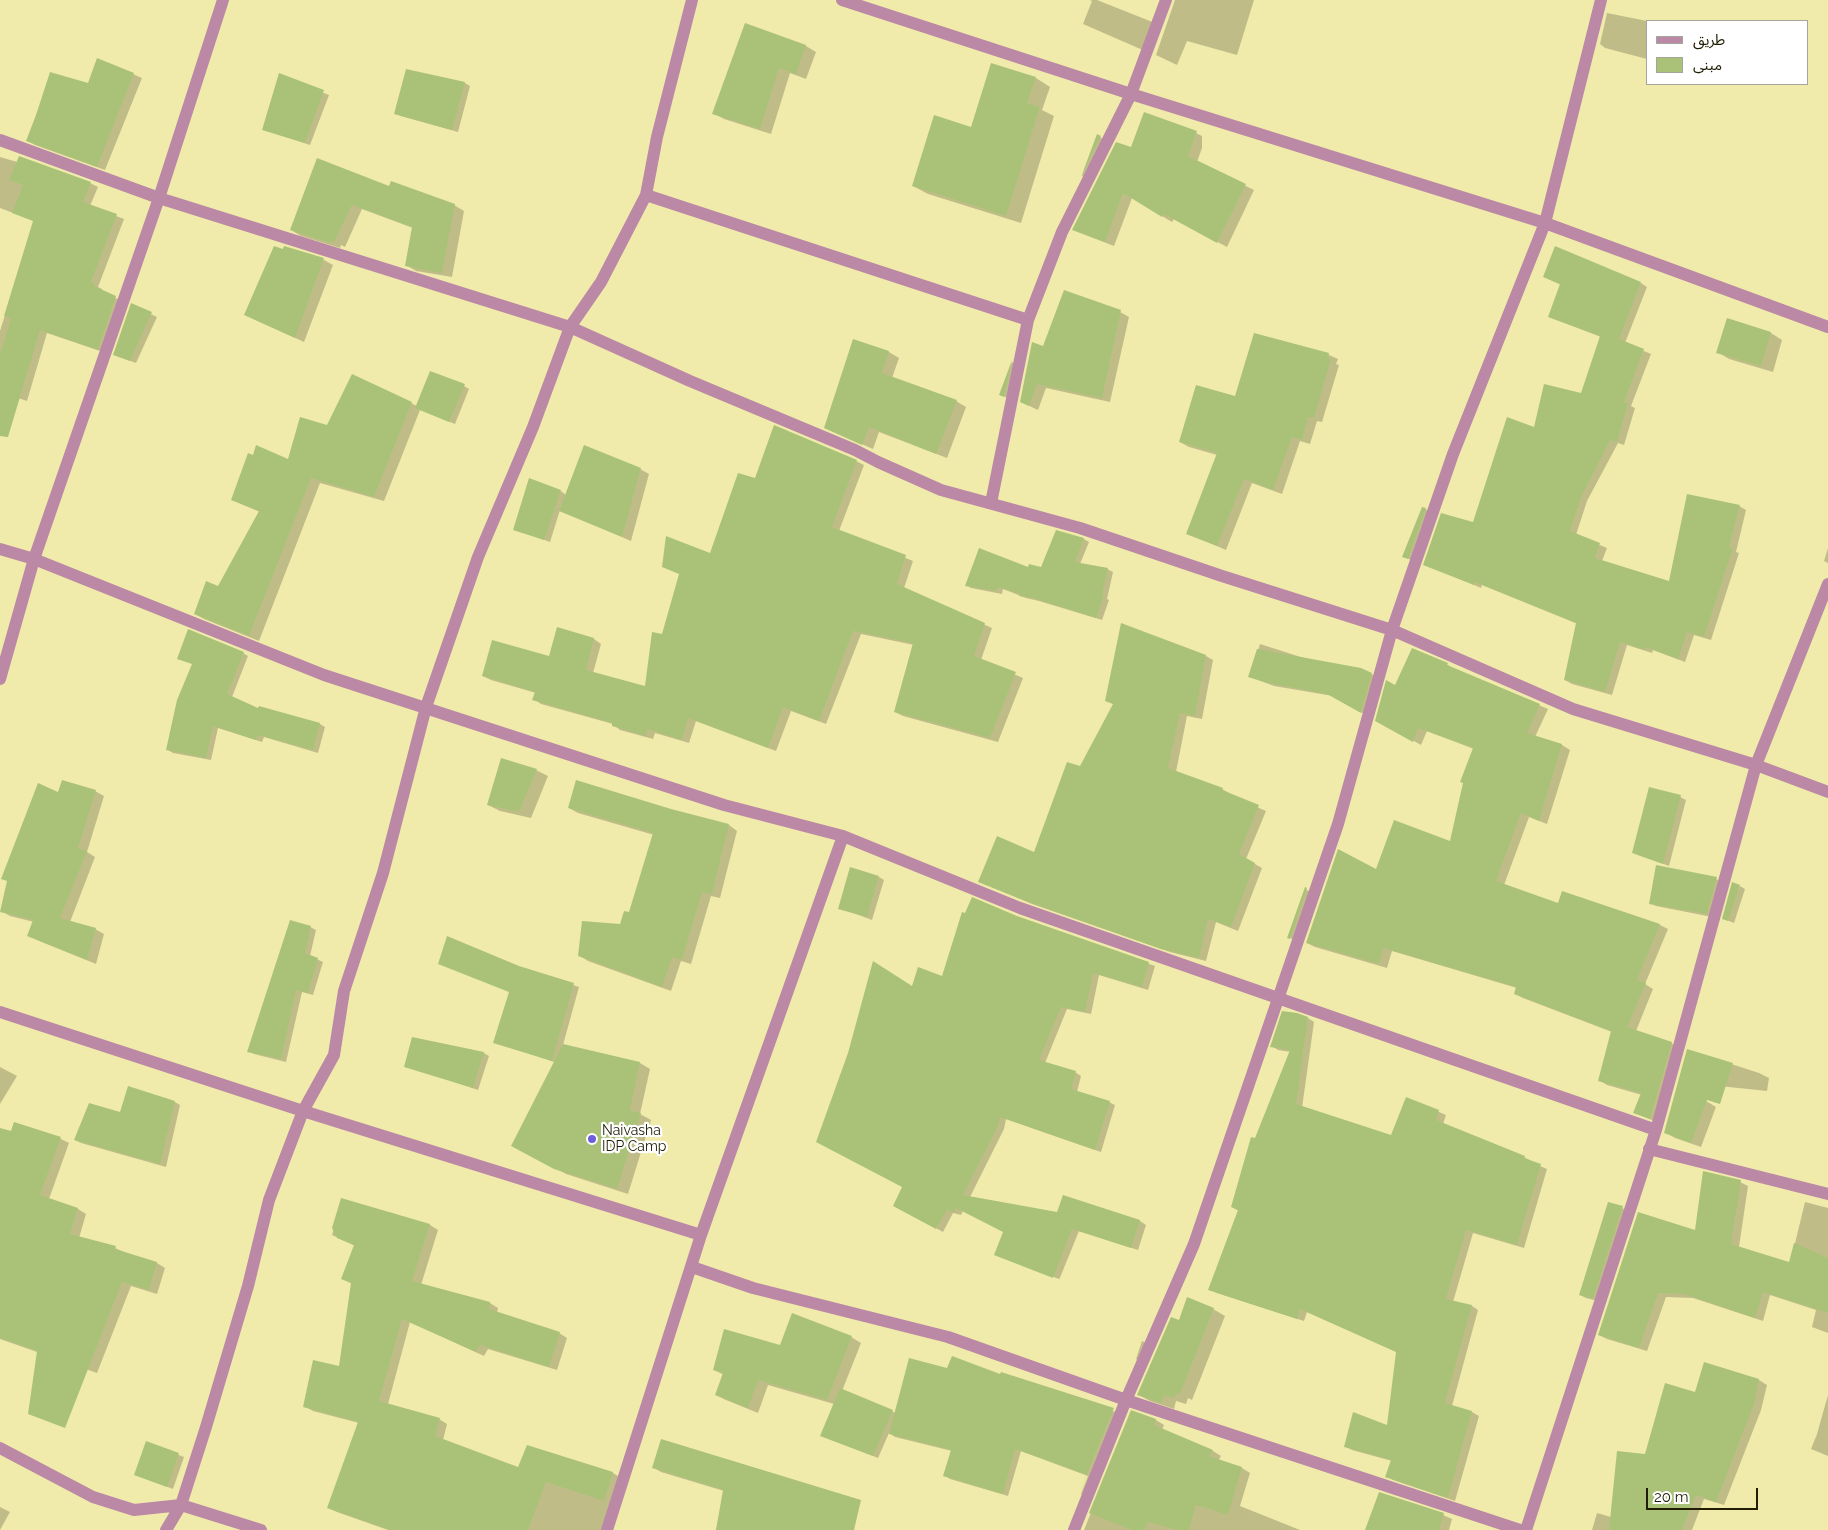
<!DOCTYPE html>
<html>
<head>
<meta charset="utf-8">
<style>
	body { margin:0 }
	#map { position:relative; width:1828px; height:1530px; overflow:hidden; background:#f0ebab; font-family:Raleway,"Noto Sans Arabic",sans-serif }
	canvas { display:block }
	.legend { position:absolute; left:1646px; top:20px; width:162px; height:65px; box-sizing:border-box; background:#fff; border:1px solid #a6a59b; margin:0; padding:6px 9px; list-style:none; font-size:15px; color:#201d04 }
	.legend li { display:flex; align-items:center; gap:10px; height:25px }
	.legend b { width:25px; border:1px solid #a6a59b }
	.scale { position:absolute; left:1646px; top:1488px; width:112px; height:22px; box-sizing:border-box; border:2px solid #201d04; border-top:0; padding-left:6px; font-size:15px; line-height:18px; white-space:nowrap; color:#201d04; -webkit-text-stroke:4px #fff; paint-order:stroke }
</style>
</head>
<body>
<div id="map">
<canvas width="1828" height="1530"></canvas>
<ul class="legend">
<li><b style="height:6px;background:#bb88a5"></b>طريق</li>
<li><b style="height:14px;background:#aac278"></b>مبنى</li>
</ul>
<div class="scale">20 m</div>
</div>
<script>
const ctx = document.querySelector('canvas').getContext('2d');
ctx.lineJoin = 'round';
function fillPath(path, color) { ctx.fillStyle = color; ctx.fill(path, 'evenodd'); }
const shape = rows => new Path2D(rows.map(r => 'M' + r).join(''));
function trace(path, color, width, dash) { ctx.strokeStyle = color; ctx.lineWidth = width; ctx.lineCap = dash ? 'butt' : 'round'; ctx.setLineDash(dash || []); ctx.stroke(path); }
function drawText(font, color, halo, rows, align = 'center') {
  ctx.font = font + ' Raleway,sans-serif'; ctx.lineWidth = 4.5; ctx.setLineDash([]); ctx.textBaseline = 'middle'; ctx.strokeStyle = halo; ctx.fillStyle = color; for (const [text, x, y, turn = 0] of rows) {
    ctx.save(); ctx.translate(x, y); ctx.rotate((+turn || 0) * Math.PI / 180); ctx.textAlign = isNaN(turn) ? turn : align; if (halo) ctx.strokeText(text, 0, 0); ctx.fillText(text, 0, 0); ctx.restore();
  }
}
const shadow = shape([
	[1090,0,1097,0,1155,23,1145,51,1083,24,1092,1],
	[1175,0,1254,0,1237,55,1187,41,1177,65,1156,55],
	[1607,13,1647,21,1647,59,1605,48,1600,44],
	[746,24,806,46,816,52,806,79,790,73,771,134,724,119,713,113],
	[98,59,142,78,105,170,35,145,27,140,89,85],
	[992,65,1036,78,1050,87,1042,110,1054,116,1021,223,928,194,913,186,972,128],
	[280,75,329,95,310,145,264,130],
	[465,83,470,86,458,132,401,116,396,113],
	[1192,131,1202,136,1202,148,1197,162,1254,190,1227,247,1174,219,1172,222,1132,198,1114,246,1083,234,1074,229,1131,148],
	[1097,136,1106,140,1087,179,1082,176],
	[0,157,90,183,98,187,90,206,124,219,98,287,102,289,102,291,123,302,106,353,47,333,27,401,0,392,0,331,34,221,0,208],
	[390,188,454,205,464,211,452,277,416,271,406,265,413,228,362,209,345,247,341,245,340,248,301,236,291,230],
	[285,247,324,260,333,265,304,342,254,319],
	[1544,277,1641,283,1647,287,1625,343,1651,354,1631,406,1635,408,1624,445,1618,443,1587,501,1576,535,1607,548,1602,561,1670,583,1739,506,1746,510,1736,552,1739,553,1711,640,1694,635,1685,662,1653,650,1652,653,1627,645,1612,695,1572,684,1565,680,1578,624,1482,585,1481,588,1425,564,1474,524,1535,429,1581,394,1601,337,1549,317,1561,285],
	[132,305,157,317,136,363,120,357],
	[1120,312,1129,317,1110,402,1046,388,1038,410,1021,402,1044,347],
	[1727,320,1771,333,1782,340,1773,372,1729,359,1718,352],
	[1255,335,1329,355,1338,359,1336,364,1339,365,1322,422,1317,421,1310,444,1300,441,1282,494,1252,483,1226,550,1187,533,1217,455,1189,447,1180,442,1236,397],
	[854,341,889,352,899,358,892,378,956,401,966,407,947,458,879,432,873,449,825,428],
	[1012,362,1023,368,1012,401,1000,394],
	[464,386,469,389,455,424,420,410,384,501,320,483,259,641,204,619,195,614,219,588,260,512,232,500,289,460,328,426,411,403,417,406],
	[856,461,864,465,839,531,913,561,904,588,992,628,981,660,1023,678,998,742,903,716,895,712,914,645,861,634,826,724,791,711,776,751,696,721,689,743,655,733,653,739,620,730,613,724,541,704,534,699,536,693,491,680,483,676,550,658,558,628,594,639,601,644,593,673,646,688,663,635,680,574,663,566,711,554,755,480],
	[640,469,649,474,631,541,560,510,550,542,515,529,561,491,566,495],
	[1425,509,1436,515,1414,562,1404,556],
	[1084,539,1089,542,1080,564,1107,569,1113,572,1107,599,1109,600,1102,620,1039,601,1026,598,1003,589,1002,594,971,588,966,585,1029,568,1042,569],
	[1828,548,1828,563,1824,561],
	[1260,644,1307,659,1361,669,1377,677,1366,715,1333,696,1274,686,1250,677],
	[1413,649,1448,665,1455,670,1548,709,1535,737,1562,745,1570,750,1547,824,1529,817,1504,885,1559,904,1563,893,1660,925,1668,929,1645,984,1653,989,1636,1031,1671,1043,1679,1048,1659,1123,1635,1113,1642,1095,1607,1085,1599,1080,1612,1032,1523,998,1515,994,1517,988,1392,951,1387,968,1315,947,1307,943,1376,870,1451,842,1474,749,1427,731,1421,745,1377,720,1396,687],
	[243,653,248,656,232,697,259,709,260,707,320,724,325,727,318,753,264,737,262,742,218,728,211,760,173,753,168,750,193,664,178,658],
	[1206,656,1213,660,1202,719,1187,716,1176,772,1222,789,1229,793,1229,795,1266,811,1246,859,1262,868,1238,931,1216,922,1206,961,1170,952,1032,904,980,882,1035,853,1081,768],
	[536,770,548,776,531,818,500,811,488,805],
	[95,791,104,796,87,852,95,857,70,922,95,929,104,934,96,964,37,940,29,935,34,922,10,916,1,911],
	[1680,797,1686,800,1669,866,1639,855],
	[569,808,729,825,737,831,720,898,711,896,691,964,681,961,671,991,588,961,579,955,621,925,630,914,654,835,578,813],
	[879,877,884,880,872,920,840,908],
	[1716,879,1722,882,1712,917,1656,906,1650,903],
	[1740,886,1745,889,1734,923,1724,919],
	[1305,889,1312,893,1294,940,1288,937],
	[1017,917,1155,966,1148,990,1099,975,1091,1014,1067,1009,1045,1063,1075,1072,1081,1076,1077,1092,1109,1102,1115,1105,1101,1152,1006,1119,1004,1129,970,1197,1058,1213,1063,1196,1140,1221,1146,1225,1138,1250,1079,1231,1059,1280,1059,1279,995,1255,1004,1231,963,1211,961,1215,953,1213,943,1232,895,1205,903,1186,912,987,943,977],
	[310,927,316,930,310,956,323,962,313,995,302,992,286,1062,254,1054,249,1051],
	[518,967,579,987,563,1045,640,1063,650,1069,640,1114,651,1120,628,1194,566,1174,523,1151,554,1062,495,1042],
	[1308,1018,1314,1022,1302,1108,1392,1137,1407,1098,1446,1115,1443,1124,1524,1157,1531,1161,1530,1162,1547,1169,1524,1248,1473,1233,1453,1302,1472,1306,1478,1310,1452,1406,1472,1412,1479,1416,1455,1501,1393,1480,1387,1476,1392,1461,1352,1450,1345,1446,1388,1426,1397,1352,1307,1312,1304,1321,1217,1293,1210,1289,1239,1211,1232,1207,1256,1139,1291,1052,1278,1050,1272,1046],
	[413,1038,484,1053,489,1056,478,1090,406,1066],
	[1688,1050,1759,1073,1769,1078,1767,1091,1700,1084,1706,1101,1716,1107,1701,1147,1675,1138,1665,1132],
	[0,1067,17,1076,0,1104],
	[175,1102,180,1105,166,1167,81,1143,75,1140,121,1113],
	[14,1123,61,1139,69,1143,49,1199,78,1209,86,1214,79,1238,115,1248,124,1252,157,1263,165,1268,157,1294,131,1286,97,1373,0,1339,0,1163],
	[1740,1182,1748,1186,1739,1247,1790,1264,1805,1202,1828,1208,1828,1333,1812,1327,1816,1310,1770,1295,1763,1321,1693,1298,1666,1297,1647,1351,1607,1339,1599,1335,1696,1232],
	[342,1200,430,1225,438,1230,421,1285,490,1303,498,1308,497,1313,559,1333,567,1338,557,1370,488,1349,484,1356,410,1322,388,1404,439,1419,447,1424,443,1440,519,1469,527,1446,613,1473,621,1478,604,1530,388,1530,337,1512,328,1508,359,1423,313,1411,304,1406,340,1367,352,1284,342,1278,355,1246,332,1235],
	[1622,1208,1628,1211,1598,1301,1586,1298,1580,1295],
	[1213,1309,1225,1316,1192,1400,1188,1398,1186,1404,1176,1401,1174,1409,1150,1401,1139,1395,1180,1321],
	[851,1337,861,1343,842,1391,896,1413,948,1370,1001,1375,1002,1374,1119,1413,1085,1496,1081,1494,1088,1476,1021,1451,1008,1496,950,1479,944,1475,952,1451,895,1437,889,1433,878,1458,827,1438,834,1404,768,1385,758,1413,726,1400,716,1395,724,1375,714,1370,780,1346],
	[1142,1341,1155,1347,1147,1365,1136,1359],
	[1705,1364,1759,1380,1767,1385,1761,1410,1724,1505,1704,1499,1692,1530,1592,1530,1597,1513,1611,1517,1646,1456,1696,1394],
	[1828,1395,1828,1456,1811,1449,1817,1434],
	[1131,1412,1156,1420,1164,1425,1162,1430,1213,1451,1221,1456,1218,1461,1242,1468,1250,1473,1240,1506,1300,1530,1084,1530],
	[662,1440,787,1530,716,1530,724,1491,661,1472,653,1467],
	[147,1443,184,1457,173,1489,135,1475],
	[0,1507,10,1512,0,1530],
	[1443,1515,1452,1519,1449,1530,1370,1530]
]);
const building = shape([
	[745,23,806,45,796,74,779,68,760,129,712,114],
	[97,58,134,73,97,167,26,141,36,115,50,72,88,83],
	[991,63,1036,77,1027,103,1040,107,1006,216,912,186,934,115,971,127],
	[406,69,465,82,452,130,394,114],
	[279,73,324,90,305,143,262,130],
	[1144,112,1197,131,1188,156,1246,184,1217,243,1164,214,1162,217,1123,193,1105,242,1072,230,1116,142,1131,147],
	[1097,134,1101,136,1081,177],
	[19,156,91,182,83,202,117,214,91,282,95,284,94,286,116,296,98,350,40,330,8,437,0,436,0,355,11,318,4,316,33,221,12,213,23,185,9,180],
	[317,158,389,186,391,181,455,204,442,273,405,266,412,227,352,205,334,242,331,241,330,243,290,230],
	[274,246,283,249,284,246,324,258,295,338,244,315],
	[1555,246,1641,282,1619,339,1644,349,1624,402,1628,403,1617,442,1610,440,1581,497,1570,531,1600,543,1595,558,1669,581,1687,494,1740,505,1729,547,1733,548,1704,637,1687,632,1678,659,1645,647,1645,650,1620,642,1605,692,1564,680,1576,623,1475,582,1474,585,1423,565,1441,513,1473,522,1507,417,1534,427,1544,384,1581,393,1600,336,1548,317,1560,284,1543,277],
	[1064,290,1121,310,1102,398,1037,384,1029,406,1020,402,1032,342,1043,346],
	[131,303,152,312,130,361,113,355],
	[1727,318,1771,332,1761,366,1716,353],
	[1254,333,1329,353,1328,358,1331,359,1314,418,1308,417,1302,440,1292,437,1273,490,1244,479,1217,546,1186,534,1217,453,1179,442,1196,385,1235,396],
	[853,339,889,351,882,373,957,400,936,454,869,427,862,445,824,428],
	[1012,360,1004,397,999,395],
	[430,371,465,384,449,422,415,408],
	[352,374,412,402,374,497,311,478,249,636,194,614,206,581,218,586,259,511,231,500,248,453,253,455,256,445,288,459,300,417,327,425],
	[774,425,857,460,832,527,906,555,897,584,985,623,974,656,1016,672,990,738,894,712,913,643,853,631,819,721,783,707,768,748,688,718,682,740,647,729,646,736,612,726,612,723,532,700,535,692,482,676,492,640,549,656,557,627,594,638,586,670,645,686,652,632,662,634,679,574,662,567,666,536,710,553,738,473,755,478],
	[584,445,641,468,622,537,559,511],
	[529,478,561,490,544,540,513,530],
	[1422,507,1426,508,1408,559,1402,557],
	[1056,530,1084,538,1075,562,1108,568,1102,595,1104,596,1096,618,1033,598,1019,596,1020,594,998,587,996,591,965,586,979,548,1028,567,1029,564,1041,567],
	[1121,623,1206,655,1195,716,1180,713,1168,768,1223,788,1222,790,1259,805,1239,854,1255,863,1231,927,1208,919,1199,958,1161,949,1023,900,978,882,997,836,1034,852,1067,762,1080,766,1113,704,1105,701],
	[188,629,244,652,227,694,258,708,259,706,320,723,313,750,258,735,256,740,213,726,206,758,166,750,177,700,192,664,177,659],
	[1412,648,1448,663,1447,665,1540,704,1527,733,1562,744,1539,821,1521,813,1496,881,1558,903,1562,891,1660,924,1637,980,1646,983,1627,1027,1672,1042,1650,1119,1633,1113,1641,1093,1598,1081,1611,1031,1514,994,1516,987,1383,948,1379,964,1306,943,1338,849,1376,869,1394,820,1450,841,1463,783,1460,782,1473,748,1418,728,1413,742,1375,721,1386,680,1395,685],
	[1257,649,1361,668,1372,673,1361,713,1327,694,1268,683,1248,677],
	[501,758,537,769,519,812,487,805],
	[62,780,96,790,78,848,87,851,60,918,96,928,87,960,27,936,33,920,0,912,7,881,1,879,38,783,58,792],
	[576,780,671,809,729,824,712,894,702,892,682,960,672,957,662,987,578,956,582,921,620,924,624,911,629,912,653,833,568,808],
	[1649,787,1681,795,1663,864,1632,853],
	[1656,865,1717,877,1707,914,1649,904],
	[850,867,879,876,867,917,838,909],
	[1732,882,1740,885,1728,921,1722,919],
	[1305,887,1307,888,1290,939,1287,938],
	[972,897,1017,916,1149,962,1142,987,1093,973,1085,1012,1061,1007,1039,1060,1076,1071,1071,1089,1110,1101,1095,1150,1000,1117,998,1126,963,1195,1057,1212,1063,1195,1140,1220,1131,1248,1072,1229,1053,1278,994,1255,1003,1232,956,1208,954,1212,947,1210,936,1229,893,1206,902,1187,816,1142,848,1053,873,961,912,986,918,967,942,976,962,912,965,913],
	[290,920,311,926,305,953,318,958,308,993,296,990,281,1059,247,1052],
	[447,936,519,966,574,983,552,1061,493,1043,509,992,438,964],
	[1282,1011,1297,1013,1308,1017,1296,1104,1391,1135,1406,1097,1439,1110,1436,1120,1525,1156,1524,1158,1541,1164,1517,1245,1466,1230,1446,1299,1472,1305,1445,1403,1472,1411,1448,1498,1385,1477,1391,1460,1344,1447,1353,1412,1387,1425,1396,1352,1300,1309,1297,1319,1208,1290,1238,1210,1231,1207,1251,1137,1255,1138,1290,1050,1270,1047],
	[412,1037,484,1052,473,1088,404,1067],
	[563,1044,640,1062,630,1110,641,1113,617,1189,554,1169,511,1146],
	[1687,1049,1733,1063,1720,1104,1707,1100,1691,1143,1664,1133],
	[128,1086,175,1101,160,1164,74,1140,89,1103,120,1112],
	[14,1122,61,1137,40,1195,78,1208,70,1234,116,1246,115,1249,157,1262,149,1290,122,1282,65,1428,28,1414,37,1351,0,1338,0,1128,11,1131],
	[1703,1171,1741,1180,1731,1244,1789,1262,1794,1243,1828,1258,1828,1313,1763,1292,1755,1318,1684,1294,1658,1293,1639,1348,1598,1335,1638,1212,1695,1230],
	[341,1198,430,1224,412,1281,490,1302,489,1309,560,1332,549,1367,480,1345,476,1352,402,1319,379,1401,440,1418,435,1436,518,1467,527,1445,613,1472,604,1501,546,1482,528,1530,390,1530,327,1508,358,1422,303,1407,313,1360,339,1366,351,1283,341,1279,354,1245,337,1238,332,1228],
	[1608,1202,1623,1206,1593,1299,1579,1295],
	[1187,1297,1214,1308,1180,1394,1176,1393,1175,1398,1164,1395,1162,1403,1137,1395,1171,1317,1179,1320],
	[792,1313,852,1336,827,1400,758,1380,748,1408,715,1395,723,1373,713,1370,724,1329,780,1345],
	[952,1356,1000,1374,1001,1372,1114,1408,1079,1494,1087,1475,1015,1449,1003,1494,943,1476,951,1450,889,1434,909,1358,947,1368],
	[1704,1362,1759,1379,1754,1404,1716,1502,1696,1495,1682,1530,1609,1530,1617,1451,1645,1454,1665,1383,1695,1392],
	[840,1388,893,1410,873,1456,820,1436],
	[1131,1410,1156,1419,1154,1425,1213,1450,1209,1456,1242,1467,1228,1515,1196,1505,1189,1530,1177,1530,1148,1522,1144,1530,1132,1530,1089,1513],
	[661,1439,861,1500,854,1530,716,1530,723,1490,652,1468],
	[146,1441,179,1453,167,1487,134,1475],
	[1379,1492,1444,1513,1439,1530,1365,1530]
]);
const street = shape([
	[842,0,1131,94,1545,223,1828,327],
	[0,140,159,198,570,327,690,381,855,450,878,462,941,490,1080,528,1222,576,1392,630,1573,709,1756,765,1828,792],
	[646,195,1028,320],
	[991,503,1028,320,1062,232,1131,94,1166,0],
	[0,549,34,559,324,675,724,805,843,836,1020,908,1656,1130],
	[0,679,34,559,159,198,223,0],
	[0,1012,303,1111,701,1235],
	[1649,1149,1828,1194],
	[692,1267,753,1288,948,1337,1126,1400,1520,1530],
	[0,1448,93,1497,134,1510,181,1505,261,1530],
	[166,1530,181,1505,206,1427,248,1286,269,1200,303,1111,334,1055,344,991,383,873,426,707,478,557,533,427,570,327,601,282,646,195,657,137,692,0],
	[607,1530,701,1235,843,836],
	[1074,1530,1126,1400,1194,1244,1338,824,1392,630,1453,454,1545,223,1601,0],
	[1526,1530,1656,1130,1756,765,1828,584]
]);
const markers = [
	[592,1139,5,"#6d60da"]
];
const poiNames = [
	["Naivasha",602,1131],
	["IDP Camp",602,1147]
];
fillPath(shadow, '#0003');
fillPath(building, '#aac278');
trace(street, '#bb88a5', 12);
for (const [x, y, r, color] of markers) { const dot = new Path2D(); dot.arc(x, y, r, 0, 2 * Math.PI); ctx.fillStyle = color; ctx.fill(dot); trace(dot, '#fff', 2); }
drawText('14px', '#201d04', '#fff', poiNames, 'left');
</script>
</body>
</html>
